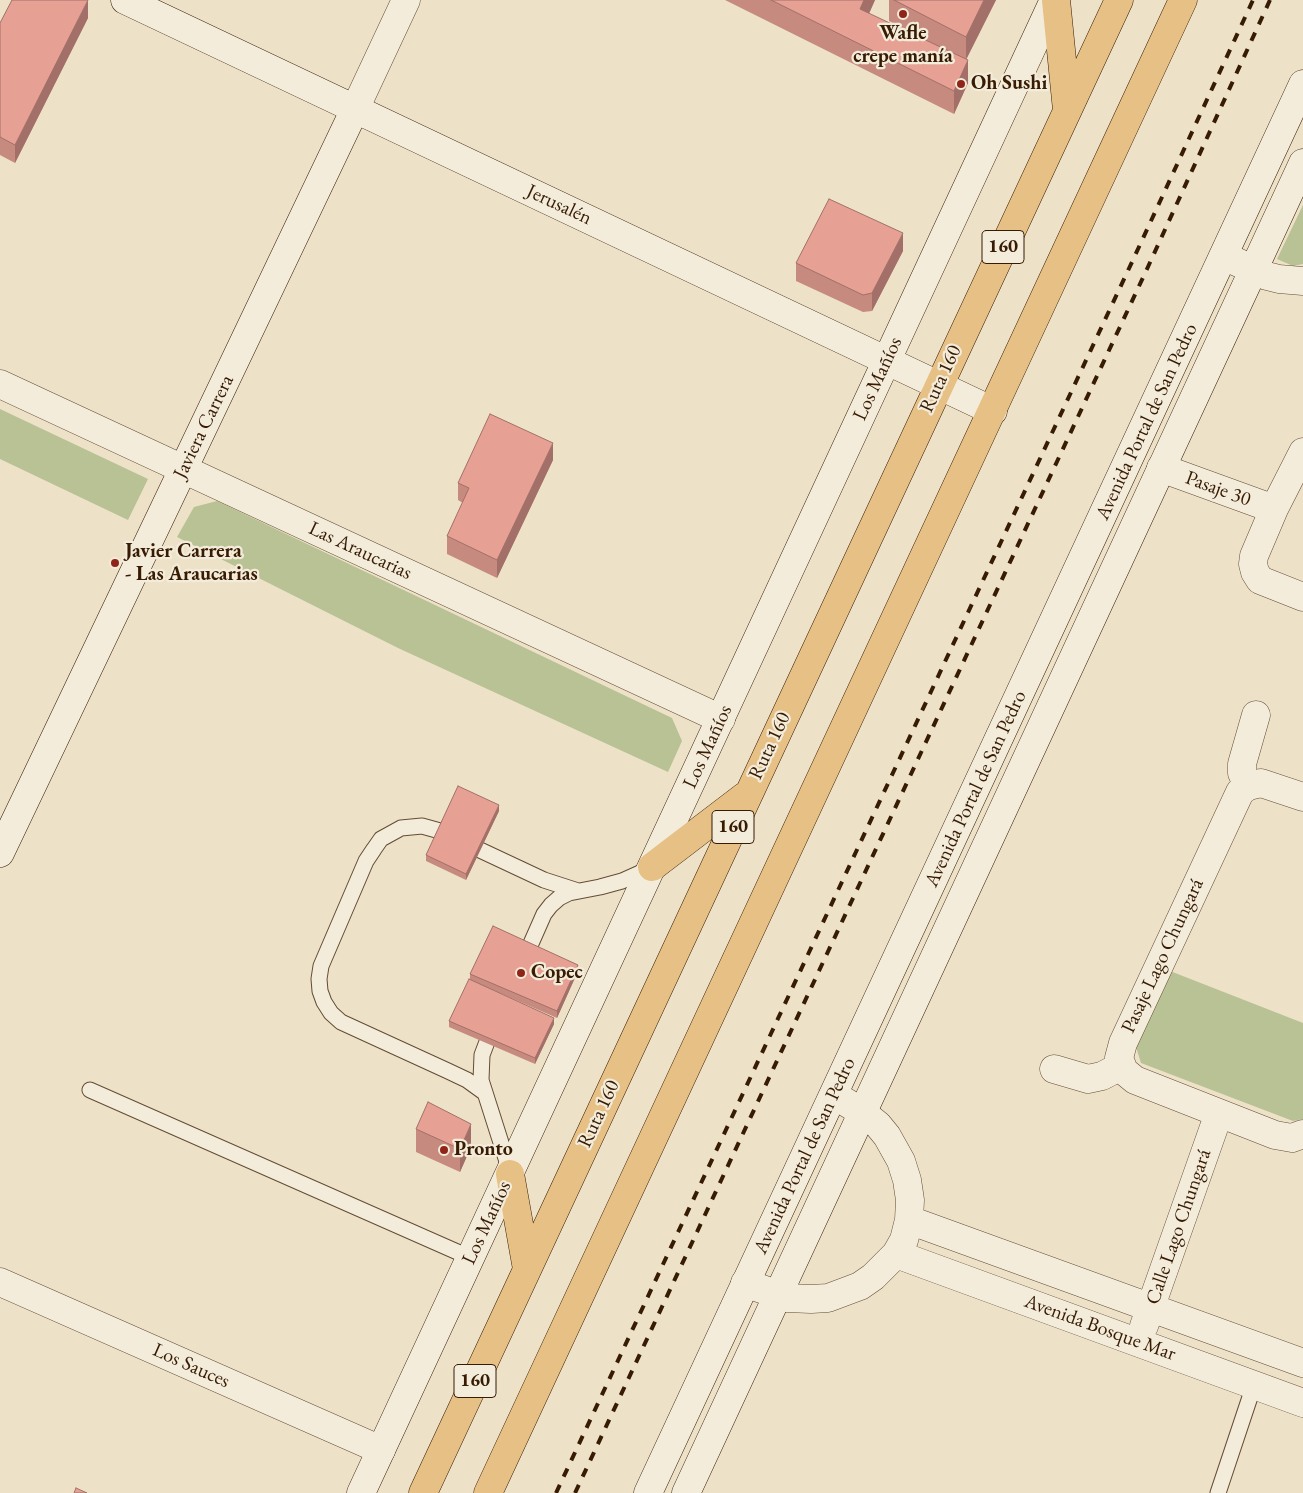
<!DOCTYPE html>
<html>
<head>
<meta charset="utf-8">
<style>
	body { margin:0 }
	canvas { display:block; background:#ede1c7 }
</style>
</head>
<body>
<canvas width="1303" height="1493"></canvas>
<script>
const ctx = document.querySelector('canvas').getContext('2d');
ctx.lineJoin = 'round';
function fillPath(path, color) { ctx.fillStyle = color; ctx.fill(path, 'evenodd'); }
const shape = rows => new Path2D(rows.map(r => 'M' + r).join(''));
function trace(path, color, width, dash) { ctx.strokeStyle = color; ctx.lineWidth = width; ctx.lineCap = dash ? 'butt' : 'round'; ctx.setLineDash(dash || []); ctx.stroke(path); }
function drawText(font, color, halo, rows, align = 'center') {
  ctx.font = font + ' "EB Garamond",serif'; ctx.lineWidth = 4.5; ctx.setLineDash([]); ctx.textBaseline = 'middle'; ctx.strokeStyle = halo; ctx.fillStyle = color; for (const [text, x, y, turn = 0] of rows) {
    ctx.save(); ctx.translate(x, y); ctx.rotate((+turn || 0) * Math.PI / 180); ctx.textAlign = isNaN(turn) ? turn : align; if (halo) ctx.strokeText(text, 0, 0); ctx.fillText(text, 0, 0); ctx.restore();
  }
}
const green = shape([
	[1303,205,1303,264,1293,266,1277,259],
	[0,409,148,479,128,520,0,459],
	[217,501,672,718,682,741,668,772,398,648,177,537,194,507],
	[1170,971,1303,1023,1303,1119,1293,1121,1141,1063,1136,1047]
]);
const lane = shape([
	[440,831,422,826,401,828,381,839,374,849,366,861,321,966,319,979,320,991,324,1002,331,1013,341,1022,448,1071,467,1080,485,1093],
	[480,850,544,880,578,891],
	[529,948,544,914,551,905,559,898,569,893,600,887,622,881,651,868],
	[493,1026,482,1055,481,1080,510,1171],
	[90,1090,471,1258],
	[1218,1493,1254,1385]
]);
const street = shape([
	[355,109,406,0],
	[1224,256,1267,276,1279,279,1303,281],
	[0,384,721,719],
	[1303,452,1274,509,1254,556,1253,564,1255,572,1260,580,1303,597],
	[1161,468,1274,509],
	[1248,786,1242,773,1242,764,1256,715],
	[1303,797,1261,783,1248,786,1240,792,1123,1043,1119,1058,1124,1071,1135,1080,1275,1135,1292,1138,1303,1134],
	[1054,1069,1088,1079,1102,1076,1121,1066],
	[909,1220,1303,1363],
	[896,1254,1303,1403],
	[0,1282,381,1450],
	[745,1283,787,1298,811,1299,828,1298,860,1286,873,1277,896,1254,904,1240,909,1220,910,1200,907,1180,901,1161,887,1136,878,1125,862,1112,834,1095],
	[1144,1326,1219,1113]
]);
const secondary = shape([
	[125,0,993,411],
	[0,853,355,109],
	[361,1493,1054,0],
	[648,1493,1303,84],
	[686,1493,1303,163]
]);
const highway = shape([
	[1056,0,1067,110],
	[652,867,745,796],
	[510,1174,527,1269],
	[423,1493,1119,0],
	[488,1493,1183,0]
]);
const rail = shape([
	[556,1493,1132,262,1253,0],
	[575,1493,1147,269,1270,0]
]);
const wall = shape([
	[725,0,875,0,869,14,929,42,889,21,889,0,996,0,966,59,968,83,954,114],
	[88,18,15,163,0,155,0,23],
	[903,251,872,311,863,312,796,281,796,263],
	[553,460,497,578,447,554,447,536,463,503,458,500,458,483],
	[499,811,466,880,426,861,426,855],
	[578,971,557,1018,486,987,554,1024,535,1064,449,1027,449,1021,470,980,470,974],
	[416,1129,471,1147,460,1172,416,1152]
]);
const shadedWall = shape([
	[88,0,88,18,15,163,15,145],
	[864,0,875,0,860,33,860,9],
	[984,0,996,0,966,60,966,37],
	[968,60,968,83,954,114,954,91],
	[903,233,903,251,872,311,872,293],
	[553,443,553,460,497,578,497,560],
	[499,805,499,811,466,880,466,874],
	[578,965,578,971,557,1018,557,1011],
	[554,1018,554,1024,535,1064,535,1058],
	[471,1124,471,1147,460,1172,460,1149]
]);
const building = shape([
	[12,0,88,0,15,145,0,137,0,23,12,0],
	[771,0,864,0,860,9,968,60,954,91,771,0],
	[894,0,984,0,966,37,894,0],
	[829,199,903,233,872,293,863,295,796,263,829,199],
	[490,414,553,443,497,560,447,536,469,488,458,483,490,414],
	[458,786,499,805,466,874,426,855,458,786],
	[493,926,578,965,557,1011,470,974,493,926],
	[469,979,554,1018,535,1058,449,1021,469,979],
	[428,1102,471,1124,460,1149,416,1129,428,1102],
	[76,1488,87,1493,74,1493,76,1488]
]);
const markers = [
	[903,14,5,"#8f2418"],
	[961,84,5,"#8f2418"],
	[115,563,5,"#8f2418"],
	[521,973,5,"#8f2418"],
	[444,1150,5,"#8f2418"]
];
const shields = [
	[1003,247,42],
	[733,827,42],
	[475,1381,42]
];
const shieldNames = [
	["160",1003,247],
	["160",733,827],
	["160",475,1381]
];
const poiNames = [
	["Wafle",903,34,"center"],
	["crepe manía",903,57,"center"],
	["Oh Sushi",971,84],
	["Javier Carrera",125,552],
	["- Las Araucarias",125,575],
	["Copec",531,973],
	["Pronto",454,1150]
];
const streetNames = [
	["Jerusalén",559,205,25],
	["Los Mañíos",878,379,-65],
	["Ruta 160",941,379,-65],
	["Avenida Portal de San Pedro",1147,422,-65],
	["Javiera Carrera",204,427,-64],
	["Pasaje 30",1218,489,20],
	["Las Araucarias",360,551,25],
	["Ruta 160",770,746,-65],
	["Los Mañíos",708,747,-65],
	["Avenida Portal de San Pedro",976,789,-65],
	["Pasaje Lago Chungará",1163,956,-65],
	["Ruta 160",599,1114,-65],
	["Avenida Portal de San Pedro",805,1156,-65],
	["Los Mañíos",487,1223,-65],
	["Calle Lago Chungará",1179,1227,-71],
	["Avenida Bosque Mar",1100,1328,20],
	["Los Sauces",191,1366,24]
];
fillPath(green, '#b9c294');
trace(lane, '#644c33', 17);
trace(street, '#644c33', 29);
trace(secondary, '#371b02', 29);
trace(highway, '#371b02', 29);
trace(lane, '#f3ecdb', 15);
trace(street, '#f3ecdb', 28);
trace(secondary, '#f3ecdb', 28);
trace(highway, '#e6c084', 28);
trace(rail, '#371b02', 4, [9, 9]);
fillPath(wall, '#c78a7f');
fillPath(shadedWall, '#a27068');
fillPath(building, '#e7a094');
trace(building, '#a27068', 1);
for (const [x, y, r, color] of markers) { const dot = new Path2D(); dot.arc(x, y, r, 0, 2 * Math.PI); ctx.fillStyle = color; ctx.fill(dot); trace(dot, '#f3ecdb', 2); }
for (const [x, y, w] of shields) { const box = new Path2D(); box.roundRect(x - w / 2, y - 16.5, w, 33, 4); ctx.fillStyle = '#f3ecdb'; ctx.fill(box); trace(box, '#371b02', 1); }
drawText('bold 19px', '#371b02', null, shieldNames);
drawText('bold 20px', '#371b02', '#f3ecdb', poiNames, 'left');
drawText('20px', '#371b02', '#f3ecdb', streetNames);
</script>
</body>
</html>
